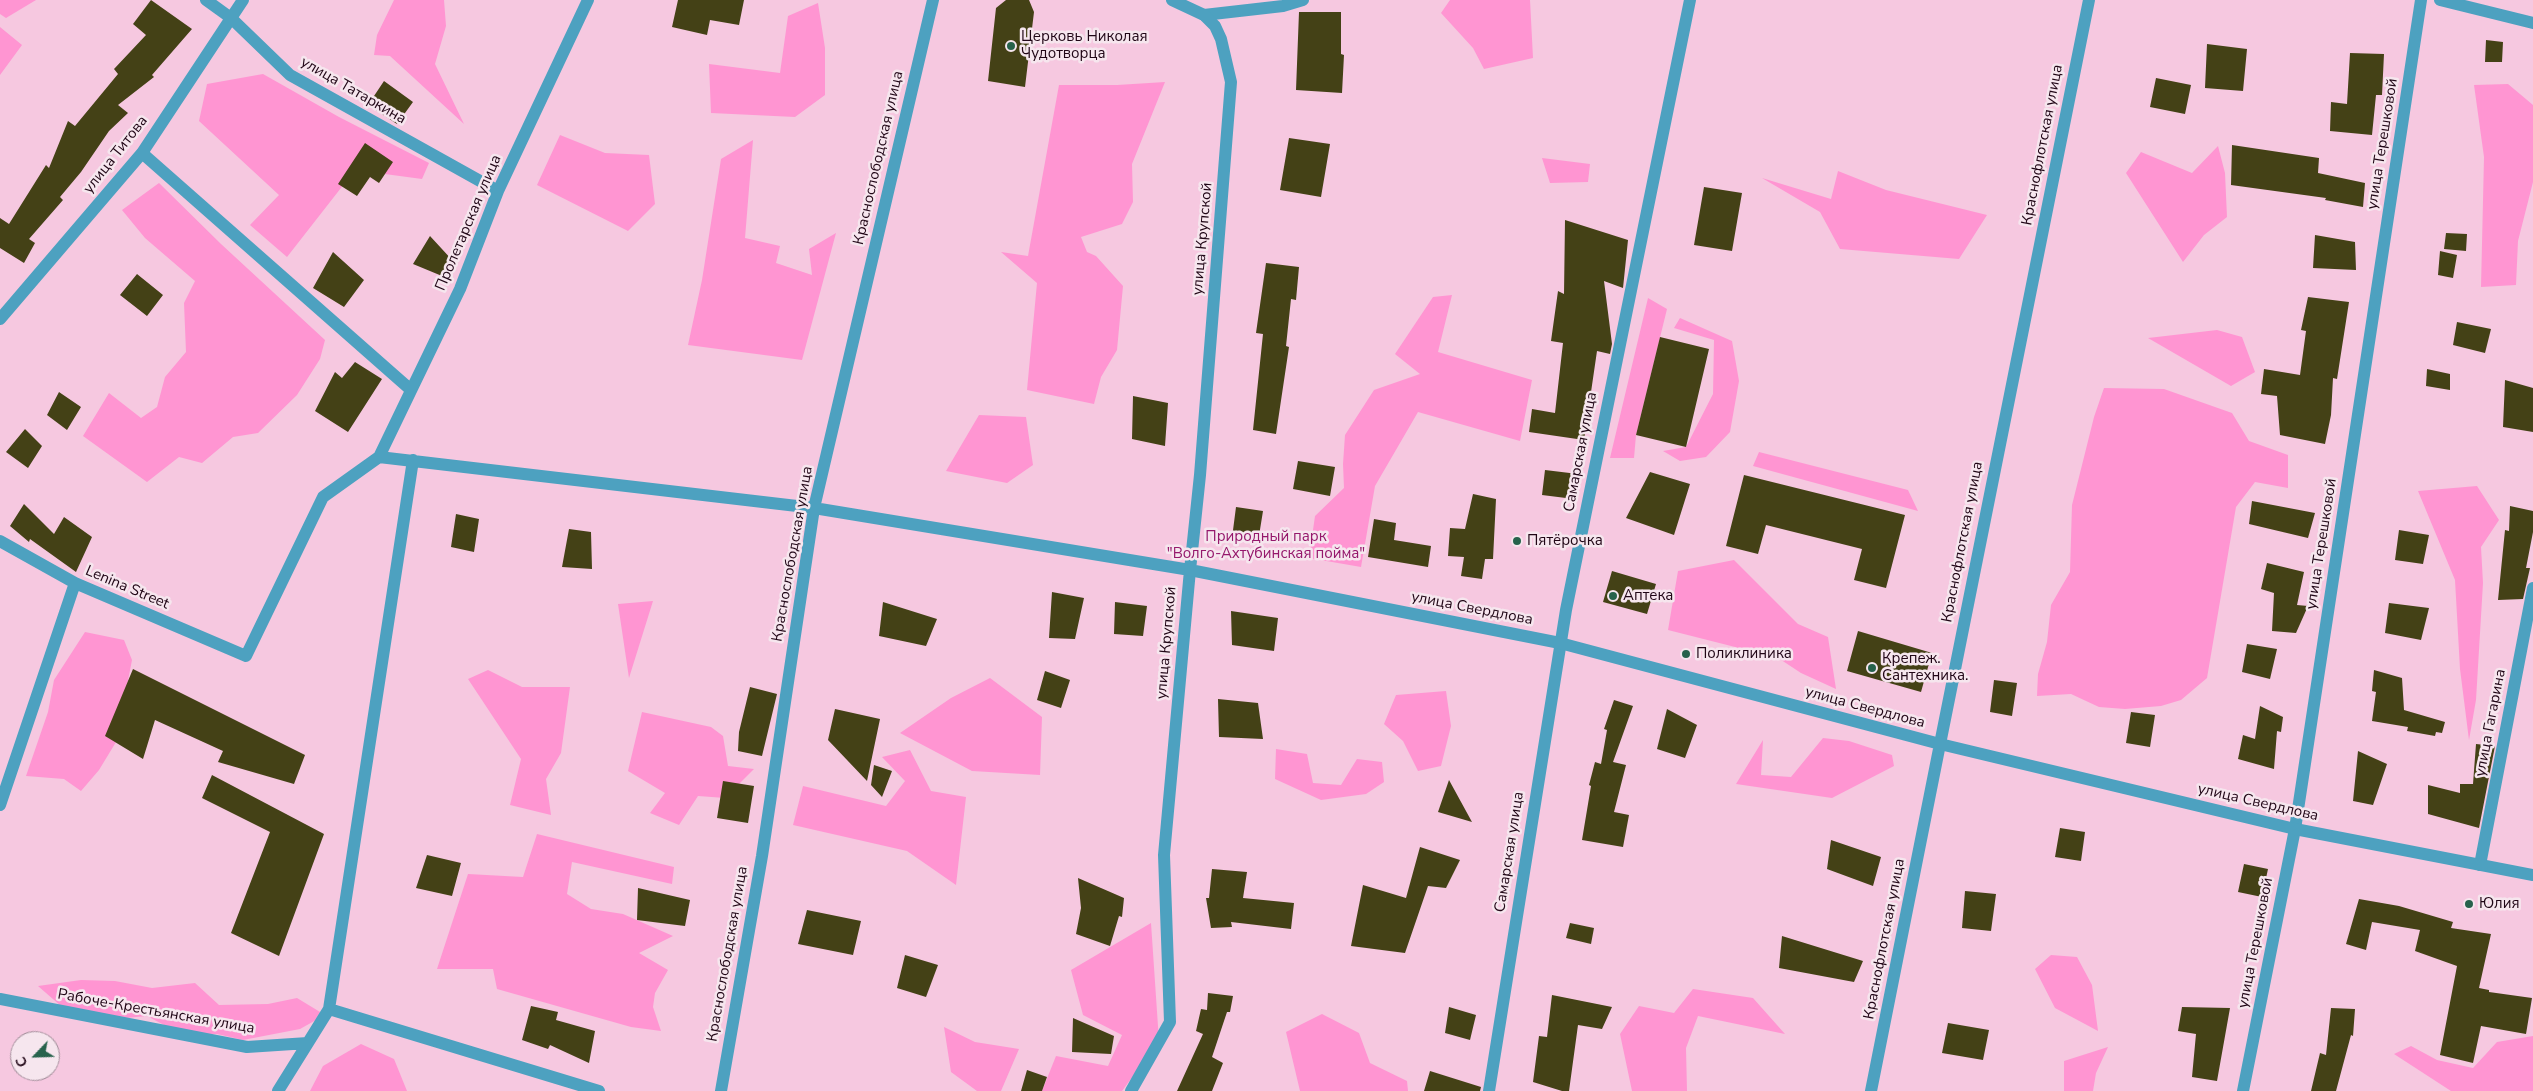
<!DOCTYPE html>
<html>
<head>
<meta charset="utf-8">
<style>
	body { margin:0 }
	#map { position:relative; width:2533px; height:1091px; overflow:hidden; background:#f6e6ee; font-family:"Nunito Sans",sans-serif }
	canvas { display:block }
	.north { position:absolute; left:10px; top:1031px; width:50px; height:50px; box-sizing:border-box; background:#f6e6ee; border:1px solid #a08c98; border-radius:50%; rotate:246deg; font-size:14px; font-weight:700; line-height:20px; text-align:center; color:#200616 }
	.north::after { content:''; display:block; margin:auto; width:18px; height:22px; background:#27624c; clip-path:polygon(50% 0,100% 100%,50% 72%,0 100%) }
</style>
</head>
<body>
<div id="map">
<canvas width="2533" height="1091"></canvas>
<div class="north">С</div>
</div>
<script>
const ctx = document.querySelector('canvas').getContext('2d');
ctx.lineJoin = 'round';
function fillPath(path, color) { ctx.fillStyle = color; ctx.fill(path, 'evenodd'); }
const shape = rows => new Path2D(rows.map(r => 'M' + r).join(''));
function trace(path, color, width, dash) { ctx.strokeStyle = color; ctx.lineWidth = width; ctx.lineCap = dash ? 'butt' : 'round'; ctx.setLineDash(dash || []); ctx.stroke(path); }
function drawText(font, color, halo, rows, align = 'center') {
  ctx.font = font + ' "Nunito Sans",sans-serif'; ctx.lineWidth = 5; ctx.setLineDash([]); ctx.textBaseline = 'middle'; ctx.strokeStyle = halo; ctx.fillStyle = color; for (const [text, x, y, turn = 0] of rows) {
    ctx.save(); ctx.translate(x, y); ctx.rotate((+turn || 0) * Math.PI / 180); ctx.textAlign = isNaN(turn) ? turn : align; if (halo) ctx.strokeText(text, 0, 0); ctx.fillText(text, 0, 0); ctx.restore();
  }
}
const green = shape([
	[0,0,2533,0,2533,1091,0,1091],
	[20,1041,50,1041,50,1071,20,1071]
]);
const forest = shape([
	[0,0,36,0,6,18,0,14],
	[394,0,444,0,446,26,435,64,464,124,390,56,374,55,377,35],
	[1450,0,1530,0,1533,58,1484,69,1473,48,1441,13],
	[818,3,825,48,825,95,795,117,711,113,709,64,780,73,788,16],
	[0,27,22,45,0,75],
	[263,74,339,117,429,163,422,179,355,170,287,257,250,225,279,195,199,121,207,84],
	[1165,82,1132,164,1133,202,1122,224,1081,237,1087,252,1096,256,1123,286,1117,350,1101,377,1094,404,1027,390,1037,283,1001,252,1028,256,1059,85,1117,85],
	[2508,84,2533,105,2533,182,2518,241,2516,285,2481,287,2484,157,2474,85],
	[560,135,605,153,649,155,655,204,628,231,537,185],
	[753,140,745,238,780,246,776,263,812,275,809,249,836,233,802,360,688,345,702,280,721,159],
	[2218,146,2225,173,2227,217,2204,235,2183,262,2126,173,2141,152,2192,173],
	[1542,158,1590,164,1588,182,1550,183],
	[1838,171,1886,190,1987,215,1959,259,1840,249,1820,212,1762,178,1831,199],
	[159,183,221,244,325,340,320,359,297,395,258,433,233,437,202,463,179,457,147,482,83,436,109,393,141,418,157,407,165,377,186,352,184,303,195,281,145,238,122,210],
	[1452,295,1438,352,1532,380,1520,441,1418,412,1375,486,1361,567,1309,558,1315,516,1344,488,1343,464,1345,435,1374,390,1420,374,1395,354,1433,297],
	[1648,298,1667,309,1636,435,1634,458,1610,458],
	[1680,318,1732,341,1739,381,1730,432,1706,457,1680,461,1663,451,1686,447,1713,394,1714,340,1674,328],
	[2217,330,2242,337,2255,372,2231,386,2148,338],
	[2104,388,2164,389,2232,413,2249,441,2288,455,2288,488,2255,482,2236,507,2207,678,2181,700,2161,706,2125,709,2099,707,2071,694,2037,696,2038,674,2047,642,2051,605,2070,572,2072,505,2094,417],
	[979,415,1026,417,1033,465,1007,483,946,471],
	[1759,452,1908,490,1918,511,1753,466],
	[2477,486,2499,520,2481,547,2483,583,2476,700,2469,740,2460,669,2455,580,2418,491],
	[1734,560,1798,624,1828,637,1836,689,1801,673,1766,650,1739,648,1668,630,1678,571],
	[653,601,629,678,618,604],
	[85,632,124,640,132,660,116,742,99,770,81,791,64,779,26,776,48,712,54,680],
	[488,670,522,687,570,687,561,753,546,779,551,815,510,805,521,759,468,679],
	[990,678,1042,717,1040,775,972,771,900,733,951,698],
	[1446,691,1451,726,1441,766,1418,771,1403,741,1384,724,1396,695],
	[642,712,711,727,723,736,728,766,754,769,725,798,698,796,679,825,650,813,665,793,628,771],
	[1823,738,1849,741,1892,755,1894,766,1832,798,1736,784,1763,740,1761,775,1791,777],
	[1276,749,1307,754,1313,783,1341,785,1357,759,1382,762,1384,782,1366,794,1321,800,1275,779],
	[910,750,931,791,966,797,956,885,907,851,793,825,803,786,886,806,905,781,882,757],
	[537,834,674,867,672,884,572,862,567,894,591,909,623,914,673,936,639,953,668,970,655,993,653,1007,661,1031,631,1027,497,989,493,969,437,969,468,874,523,877],
	[1151,923,1159,1041,1122,1091,1042,1091,1056,1056,1108,1066,1122,1035,1083,1015,1071,970],
	[2051,955,2077,957,2092,985,2098,1031,2055,1008,2035,969],
	[81,980,115,981,152,988,195,983,219,1005,268,1004,297,998,325,1015,300,1029,243,1040,217,1034,183,1035,147,1016,105,1020,69,1013,38,986],
	[1693,989,1753,998,1785,1034,1698,1016,1686,1048,1687,1091,1632,1091,1620,1034,1639,1006,1674,1013],
	[1322,1014,1359,1033,1370,1063,1407,1081,1408,1091,1300,1091,1286,1032],
	[944,1027,975,1042,1019,1049,1001,1091,977,1091,951,1072],
	[2533,1036,2533,1091,2451,1091,2394,1054,2411,1046,2437,1060,2473,1068,2497,1042],
	[361,1044,394,1059,407,1091,310,1091,323,1066],
	[2108,1047,2096,1073,2093,1091,2064,1091,2064,1061]
]);
const building = shape([
	[151,0,192,29,152,75,154,77,118,105,128,113,109,131,81,172,60,197,63,200,29,239,35,243,24,263,0,248,0,218,9,224,46,165,49,168,68,121,75,126,118,74,114,69,146,35,133,24],
	[678,0,744,0,739,25,710,20,707,35,672,27],
	[1006,0,1029,0,1034,12,1025,87,988,81,996,8],
	[1299,12,1341,12,1341,54,1344,55,1342,93,1296,90],
	[2486,40,2503,42,2502,62,2485,62],
	[2207,44,2247,49,2243,91,2205,88],
	[2350,53,2384,54,2382,95,2376,95,2372,135,2330,131,2331,102,2347,104],
	[2156,78,2191,85,2185,114,2150,107],
	[384,81,413,102,397,124,368,105],
	[1289,138,1330,144,1321,197,1280,190],
	[365,143,393,162,379,183,370,177,357,196,338,184],
	[2232,145,2319,158,2318,173,2365,183,2363,207,2325,200,2326,198,2231,185],
	[1704,187,1742,193,1732,251,1694,245],
	[1565,220,1628,240,1623,288,1604,281,1612,344,1610,354,1597,351,1584,440,1529,432,1532,409,1555,413,1563,343,1551,341,1558,291,1564,294],
	[2446,233,2467,234,2466,251,2444,249],
	[2315,235,2355,242,2356,270,2313,268],
	[430,236,453,261,442,276,413,264],
	[2440,251,2457,255,2453,278,2438,275],
	[333,252,364,280,344,307,313,288],
	[1266,263,1299,267,1296,300,1291,299,1286,346,1289,347,1276,434,1253,430,1263,334,1256,333],
	[137,274,163,295,147,316,120,295],
	[2308,297,2349,302,2337,379,2333,378,2331,415,2325,444,2280,435,2277,396,2261,394,2264,369,2300,375,2306,331,2301,330],
	[2457,322,2491,329,2485,353,2453,345],
	[1660,337,1709,349,1686,447,1636,435],
	[355,362,382,379,348,432,315,411,335,372,342,378],
	[2427,369,2450,374,2450,390,2426,386],
	[2505,380,2533,388,2533,432,2503,427],
	[59,392,81,407,67,430,47,415],
	[1133,396,1168,403,1165,446,1132,439],
	[25,429,42,446,28,468,6,452],
	[1298,461,1335,467,1330,496,1293,489],
	[1545,470,1578,474,1574,499,1542,495],
	[1650,472,1690,484,1674,535,1626,518],
	[1744,475,1905,515,1886,588,1854,580,1862,549,1766,525,1758,554,1726,546],
	[1473,494,1496,499,1493,559,1485,559,1482,579,1461,576,1464,557,1448,556,1450,528,1465,529],
	[2252,501,2315,513,2308,538,2249,524],
	[24,504,54,534,64,517,92,537,76,572,30,539,29,542,10,526],
	[2510,506,2533,511,2533,532,2526,568,2530,568,2523,599,2498,600,2505,530,2509,531],
	[1236,507,1263,511,1258,542,1232,538],
	[456,514,479,519,474,552,451,547],
	[1374,519,1396,523,1394,540,1431,546,1428,567,1368,557],
	[569,529,591,532,592,569,562,567],
	[2399,530,2429,535,2423,564,2395,560],
	[2267,563,2304,572,2297,605,2308,606,2296,633,2272,631,2274,593,2261,589],
	[1612,571,1656,584,1647,614,1603,602],
	[1052,592,1084,598,1075,639,1049,638],
	[883,602,937,619,926,646,879,636],
	[1115,602,1147,606,1143,636,1114,634],
	[2389,603,2429,608,2421,640,2385,633],
	[1231,611,1278,618,1274,651,1232,645],
	[1858,631,1932,653,1921,692,1847,671],
	[2247,644,2277,649,2270,679,2242,672],
	[133,669,305,755,294,784,218,762,223,751,155,720,143,759,105,736],
	[2374,670,2402,678,2404,710,2445,722,2442,733,2436,732,2435,736,2407,731,2408,727,2372,721,2376,692,2372,691],
	[1045,671,1070,680,1061,708,1037,700],
	[1994,680,2017,683,2012,716,1990,712],
	[750,687,777,694,762,756,738,751,739,732],
	[1218,699,1258,703,1263,739,1219,737],
	[1614,700,1633,706,1613,762,1626,765,1614,812,1629,815,1623,847,1582,840,1591,786,1589,785,1595,762,1601,764,1607,730,1604,729],
	[2260,706,2283,717,2281,732,2277,731,2274,769,2238,759,2243,735,2255,739],
	[835,709,880,719,867,781,828,740],
	[1667,709,1697,725,1685,758,1657,749],
	[2131,712,2155,715,2150,747,2126,743],
	[2476,744,2495,746,2479,828,2428,814,2428,785,2460,793,2460,784,2473,784],
	[2358,751,2387,764,2373,805,2353,801],
	[874,765,892,771,882,797,871,785],
	[212,775,324,834,279,956,231,933,270,832,202,798],
	[1449,780,1472,822,1438,812],
	[723,781,754,786,748,823,717,818],
	[2060,828,2085,832,2081,861,2055,857],
	[1831,840,1881,857,1873,886,1827,869],
	[1420,847,1460,860,1446,888,1428,886,1405,953,1351,946,1363,885,1406,898],
	[427,855,461,863,452,896,416,888],
	[2244,864,2268,869,2262,897,2238,892],
	[1212,869,1247,872,1243,898,1294,903,1291,929,1231,922,1232,927,1211,928,1206,898,1209,898],
	[1078,878,1124,898,1122,917,1119,916,1110,946,1076,934,1081,908],
	[638,888,690,900,685,926,637,920],
	[1965,891,1996,894,1991,931,1962,928],
	[2359,899,2399,906,2453,922,2451,928,2491,934,2479,988,2489,990,2489,992,2532,998,2526,1034,2481,1026,2473,1063,2440,1055,2457,966,2415,951,2420,930,2372,922,2366,950,2346,944],
	[807,910,861,921,853,955,798,944],
	[1570,923,1594,928,1591,944,1566,938],
	[1782,936,1863,961,1854,982,1779,968],
	[905,955,938,965,926,997,897,988],
	[1208,993,1233,996,1230,1012,1227,1012,1212,1057,1223,1063,1212,1091,1177,1091,1203,1034,1196,1031,1201,1009,1207,1010],
	[1552,995,1612,1007,1602,1029,1578,1025,1569,1091,1562,1091,1533,1082,1539,1036,1547,1037],
	[531,1006,558,1012,556,1020,595,1031,589,1063,550,1045,548,1049,522,1040],
	[1449,1007,1476,1015,1470,1040,1445,1033],
	[2182,1007,2230,1008,2217,1081,2192,1077,2196,1034,2178,1031],
	[2331,1008,2355,1009,2353,1036,2351,1035,2336,1091,2311,1091,2320,1053,2326,1055],
	[1073,1018,1114,1036,1111,1054,1072,1052],
	[1948,1023,1989,1030,1983,1060,1942,1053],
	[1027,1070,1047,1077,1042,1091,1021,1091],
	[1430,1071,1481,1087,1480,1091,1424,1091]
]);
const minor = shape([
	[206,0,231,18,290,75,498,191],
	[2440,0,2533,23],
	[1204,15,1283,6,1303,0],
	[142,153,411,390],
	[0,319,142,153,243,0],
	[379,457,460,289,498,191,588,0],
	[0,541,75,583,246,656,323,497,379,457,814,508,1190,570,1164,855,1170,1022,1131,1091],
	[1940,744,2089,0],
	[0,805,75,583],
	[2480,865,2533,588],
	[0,999,247,1047,308,1043],
	[329,1009,599,1091],
	[278,1091,329,1009,413,460],
	[721,1091,762,856,814,508,933,0],
	[1489,1091,1566,610,1690,0],
	[2243,1091,2295,829,2421,0]
]);
const tertiary = shape([
	[1172,0,1204,15,1215,26,1221,39,1231,82,1200,475,1190,570,1560,643,1940,744,2295,829,2533,875],
	[1871,1091,1940,744]
]);
const markers = [
	[1011,46,5,"#27624c"],
	[1517,541,5,"#27624c"],
	[1613,596,5,"#27624c"],
	[1686,654,5,"#27624c"],
	[1872,668,5,"#27624c"],
	[2469,904,5,"#27624c"]
];
const poiNames = [
	["Церковь Николая",1021,37],
	["Чудотворца",1021,54],
	["Пятёрочка",1527,541],
	["Аптека",1623,596],
	["Поликлиника",1696,654],
	["Крепеж.",1882,659],
	["Сантехника.",1882,676],
	["Юлия",2479,904]
];
const streetNames = [
	["улица Татаркина",353,91,30],
	["улица Терешковой",2383,144,-81],
	["Краснофлотская улица",2043,145,-79],
	["улица Титова",116,155,-52],
	["Краснослободская улица",879,158,-77],
	["Пролетарская улица",469,223,-67],
	["улица Крупской",1203,239,-85],
	["Самарская улица",1581,452,-79],
	["Краснофлотская улица",1963,542,-79],
	["улица Терешковой",2322,544,-81],
	["Краснослободская улица",793,554,-80],
	["Lenina Street",127,588,23],
	["улица Свердлова",1472,609,11],
	["улица Крупской",1167,643,-85],
	["улица Свердлова",1865,708,15],
	["улица Гагарина",2491,723,-79],
	["улица Свердлова",2258,803,13],
	["Самарская улица",1510,852,-81],
	["Краснофлотская улица",1885,939,-79],
	["улица Терешковой",2256,943,-79],
	["Краснослободская улица",728,954,-80],
	["Рабоче-Крестьянская улица",156,1012,10]
];
const parkNames = [
	["Природный парк",1266,537],
	["\"Волго-Ахтубинская пойма\"",1266,554]
];
fillPath(green, '#f6c8e0');
fillPath(forest, '#ff95d2');
fillPath(building, '#444116');
trace(minor, '#4da1c0', 12);
trace(tertiary, '#4da1c0', 12);
for (const [x, y, r, color] of markers) { const dot = new Path2D(); dot.arc(x, y, r, 0, 2 * Math.PI); ctx.fillStyle = color; ctx.fill(dot); trace(dot, '#f6e6ee', 2); }
drawText('15px', '#200616', '#f6e6ee', poiNames, 'left');
drawText('15px', '#200616', '#f6e6ee', streetNames);
drawText('15px', '#95186c', '#f6e6ee', parkNames);
</script>
</body>
</html>
